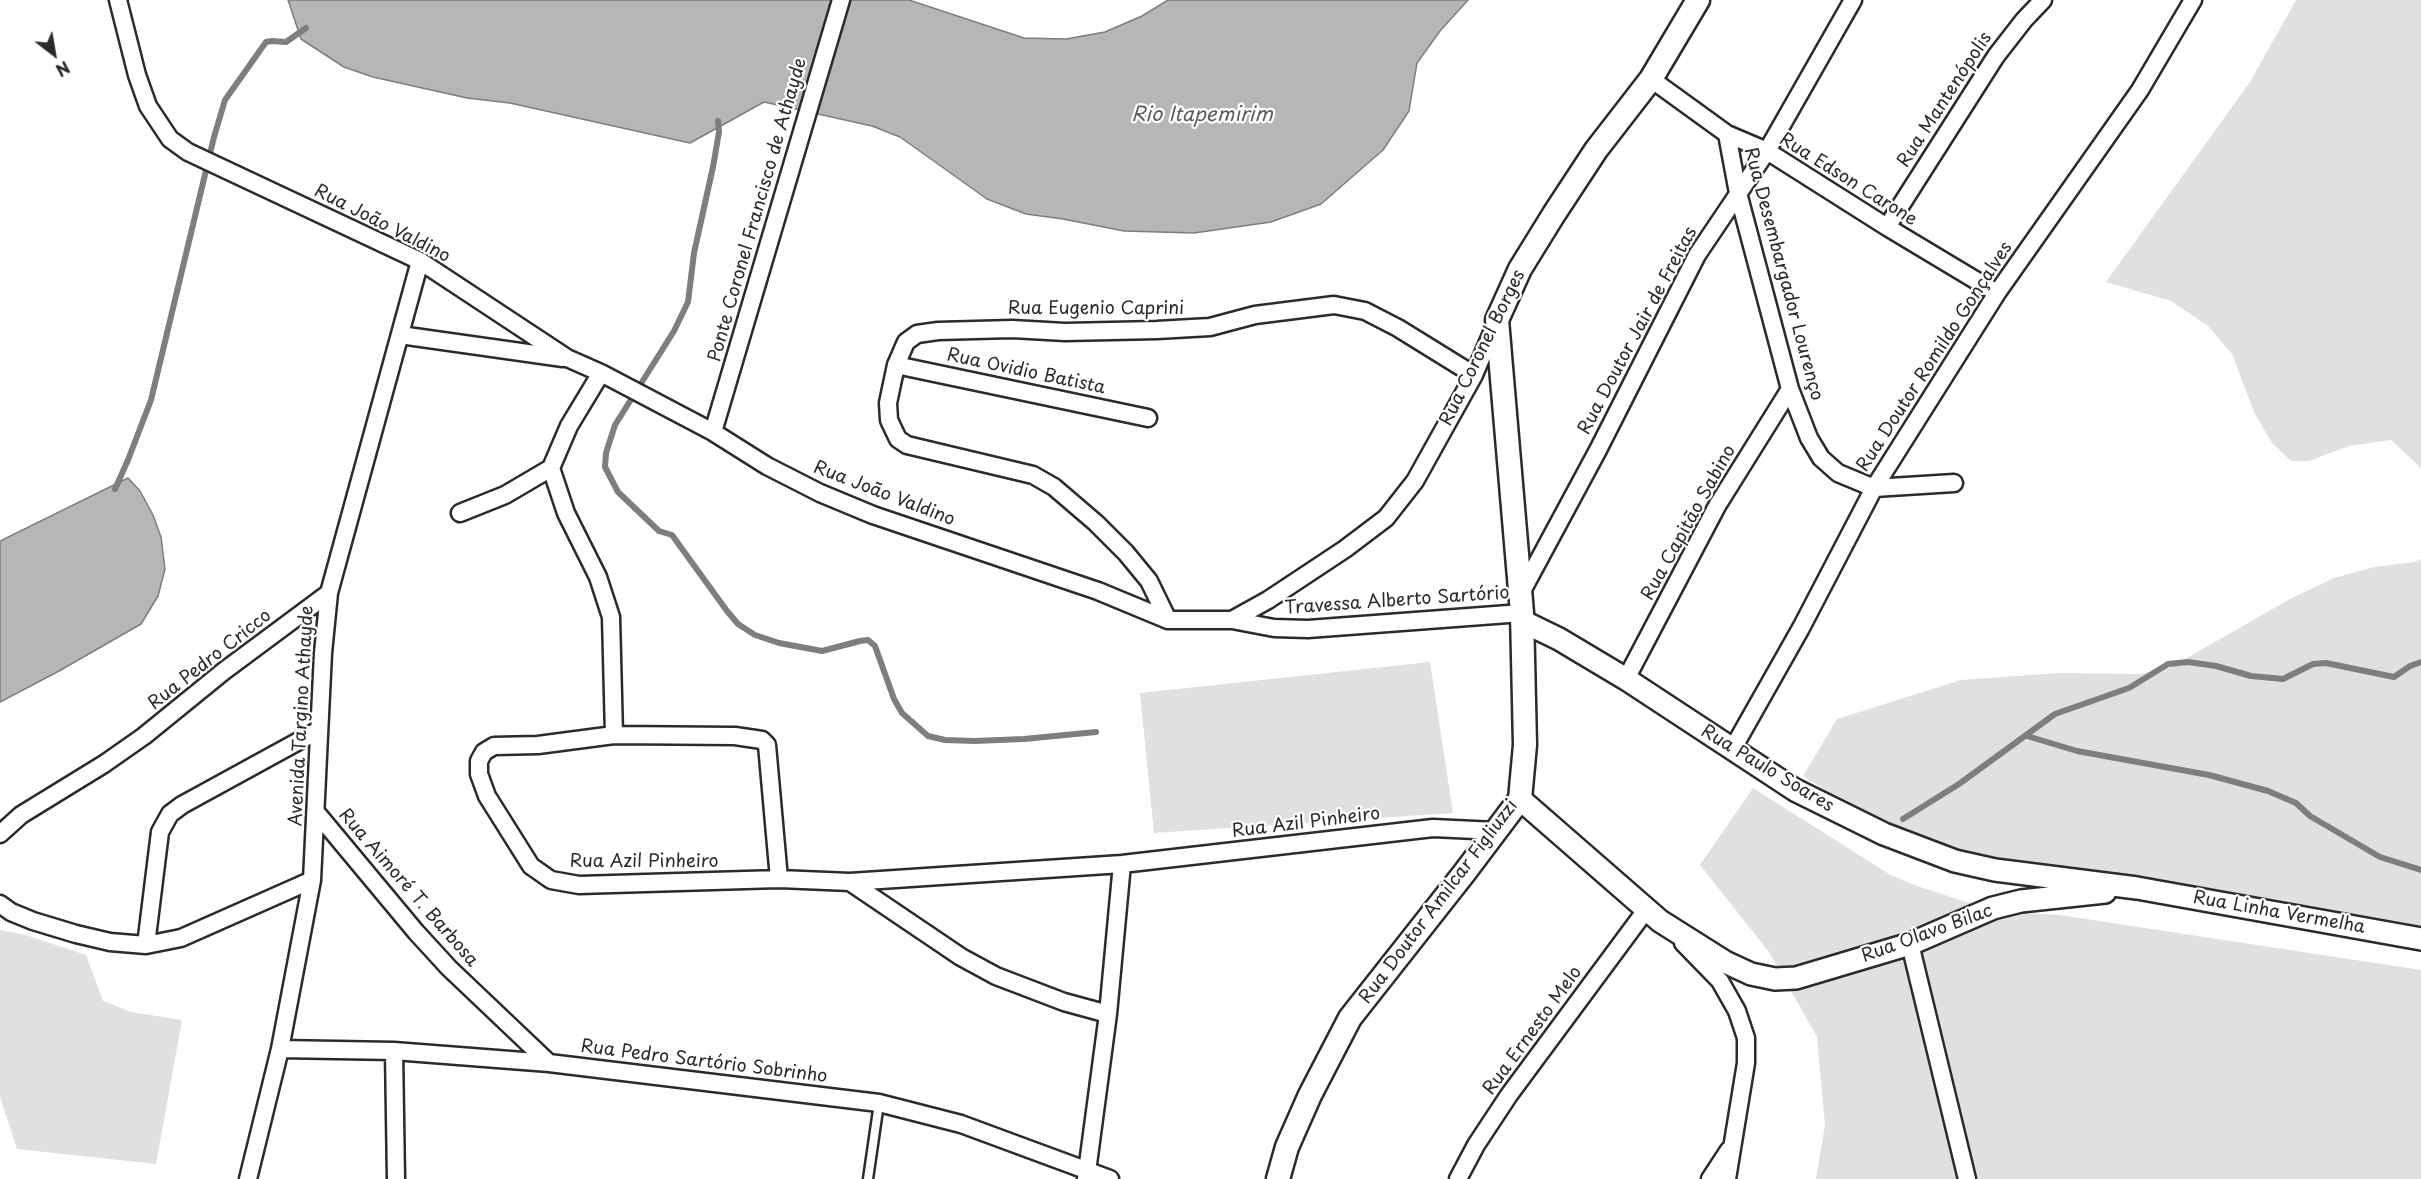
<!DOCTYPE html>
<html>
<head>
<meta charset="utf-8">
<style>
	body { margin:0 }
	#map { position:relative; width:2421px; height:1179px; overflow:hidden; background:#fff; font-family:"Playpen Sans",sans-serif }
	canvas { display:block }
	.north { position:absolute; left:24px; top:24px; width:60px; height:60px; -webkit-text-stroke:4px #fff; paint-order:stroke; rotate:149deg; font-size:16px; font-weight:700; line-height:24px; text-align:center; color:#2b2b2b }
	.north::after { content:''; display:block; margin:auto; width:21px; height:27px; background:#2b2b2b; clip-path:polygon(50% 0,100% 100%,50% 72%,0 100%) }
</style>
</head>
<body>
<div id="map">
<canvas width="2421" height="1179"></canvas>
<div class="north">N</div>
</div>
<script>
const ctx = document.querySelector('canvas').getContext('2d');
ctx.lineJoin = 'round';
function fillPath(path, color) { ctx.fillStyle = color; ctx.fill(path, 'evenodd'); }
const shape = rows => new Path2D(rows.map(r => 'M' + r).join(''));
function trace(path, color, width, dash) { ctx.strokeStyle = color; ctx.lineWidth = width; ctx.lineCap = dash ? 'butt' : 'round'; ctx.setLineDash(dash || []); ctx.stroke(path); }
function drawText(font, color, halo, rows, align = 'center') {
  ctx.font = font + ' "Playpen Sans",sans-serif'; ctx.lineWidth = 4.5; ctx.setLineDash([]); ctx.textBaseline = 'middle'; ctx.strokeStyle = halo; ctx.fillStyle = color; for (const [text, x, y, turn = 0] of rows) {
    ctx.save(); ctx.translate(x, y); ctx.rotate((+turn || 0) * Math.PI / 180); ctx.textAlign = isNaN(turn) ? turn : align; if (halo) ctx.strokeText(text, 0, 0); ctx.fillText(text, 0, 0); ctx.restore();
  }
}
const green = shape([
	[2296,0,2421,0,2421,468,2391,440,2349,446,2309,461,2291,461,2272,443,2255,414,2232,354,2208,326,2171,301,2106,282,2250,82],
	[2421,559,2421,933,2063,879,1906,842,1803,776,1837,719,1961,680,2059,673,2140,674,2171,667,2290,599,2334,578,2374,567,2414,562],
	[1430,662,1453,813,1154,833,1140,693],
	[1753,788,1889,874,1914,885,1966,902,2020,913,2060,915,2421,970,2421,1179,1816,1179,1825,1125,1817,1037,1769,952,1700,865],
	[0,930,26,935,86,955,103,1001,131,1012,182,1020,156,1164,17,1149,0,1097]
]);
const water = shape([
	[288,0,909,0,1024,38,1066,39,1105,32,1142,16,1168,0,1468,0,1440,31,1417,63,1409,111,1383,150,1321,204,1271,222,1194,233,1124,231,1063,219,1026,214,987,199,900,137,872,126,764,102,690,143,510,103,467,98,373,77,344,67,301,39,288,0],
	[128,478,140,491,153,515,161,537,165,569,158,596,141,624,59,671,0,702,0,541,128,478]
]);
const stream = shape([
	[718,121,719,132,713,167,694,253,688,302,674,331,615,425,606,453,605,467,618,492,659,531,672,535,727,611,738,624,755,635,779,643,822,651,860,641,868,640,875,646,894,699,902,713,928,736,945,740,974,741,1024,739,1096,732],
	[115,489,128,460,151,400,214,137,225,100,266,42,272,41,286,42,306,28],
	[2027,736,2077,751,2209,775,2268,791,2296,803,2310,816,2380,857,2421,870],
	[1903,819,1959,784,2055,714,2129,688,2168,664,2188,662,2216,666,2251,676,2283,679,2313,664,2326,663,2394,677,2410,666,2421,662]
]);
const service = shape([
	[868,1179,879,1103]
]);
const minor = shape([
	[118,0,137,75,148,106,170,139,188,152,420,261,567,358,601,373,713,432,767,466,820,493,873,515,1098,591,1168,620,1232,620,1268,600,1345,549,1386,518,1415,481,1474,375,1496,323],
	[1651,79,1727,134,1767,151,1887,227,1997,293],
	[1727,134,1738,193,1790,389,1809,438,1821,458,1838,473,1874,488,1954,483],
	[1887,227,1996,56,2024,20,2043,0],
	[400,335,563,358],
	[896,365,1148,418],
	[713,432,841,0],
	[551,468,566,513,598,577,611,617,614,735],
	[460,513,505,495,551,468,569,426,601,373],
	[1521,593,1598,450,1697,255,1767,151,1853,0],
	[1168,620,1149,581,1126,553,1096,523,1054,487,1033,475,907,445,898,439,889,420,888,403,896,365,906,342,917,334,938,331,1012,329,1065,332,1157,330,1210,327,1255,315,1334,305,1365,311,1398,328,1474,375],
	[1232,620,1274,628,1308,629,1522,613],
	[1626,679,1717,506,1790,389],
	[1732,750,1801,628,1874,488,1997,293,2140,90,2193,0],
	[316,812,416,932,449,968,549,1063],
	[0,834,21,815,104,764,144,736,224,671,329,593],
	[779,879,767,745,762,740,735,736,614,735,538,745,494,746,484,752,479,761,479,774,487,796,531,866,551,880,579,885,779,879,850,882,1122,864,1433,828,1496,831],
	[850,882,961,957,996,976,1064,1002,1108,1014],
	[0,904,11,912,33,921,76,934,110,942,146,945,181,938,312,880],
	[1683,943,1720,981,1737,1011,1746,1038,1746,1063,1727,1179],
	[1910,944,1967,1179],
	[146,945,160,832,170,814,182,805,319,730],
	[280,1049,394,1051,549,1063,879,1103,961,1124,1110,1179],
	[394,1051,396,1179],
	[248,1179,280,1049,312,880,323,653,329,593,420,261],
	[1086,1179,1108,1014,1122,864],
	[1458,1179,1476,1145,1509,1095,1646,910],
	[1710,1179,1729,1150]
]);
const tertiary = shape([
	[1522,621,1559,639,1626,679,1795,790,1884,834,1955,861,1995,870,2137,888,2421,939],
	[1520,799,1660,921,1725,962,1751,974,1775,979,1796,978,1910,944,1993,908,2021,901,2105,892]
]);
const secondary = shape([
	[1278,1179,1287,1147,1310,1095,1350,1018,1465,872,1520,799,1525,745,1522,613,1497,320,1520,269,1554,214,1596,150,1651,79,1698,0]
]);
const streetNames = [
	["Rua Mantenópolis",1945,100,-57],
	["Rua Edson Carone",1848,180,32],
	["Ponte Coronel Francisco de Athayde",758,210,-74],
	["Rua João Valdino",382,224,27],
	["Rua Desembargador Lourenço",1783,274,75],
	["Rua Eugenio Caprini",1096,309],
	["Rua Doutor Jair de Freitas",1638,331,-62],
	["Rua Coronel Borges",1483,348,-64],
	["Rua Doutor Romildo Gonçalves",1935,357,-57],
	["Rua Ovidio Batista",1026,372,12],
	["Rua João Valdino",884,494,21],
	["Rua Capitão Sabino",1689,523,-61],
	["Travessa Alberto Sartório",1397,601,-4],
	["Rua Pedro Cricco",210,660,-38],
	["Avenida Targino Athayde",302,716,-87],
	["Rua Paulo Soares",1767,769,31],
	["Rua Azil Pinheiro",1306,823,-7],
	["Rua Azil Pinheiro",644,862],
	["Rua Aimoré T. Barbosa",408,888,49],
	["Rua Doutor Amilcar Figliuzzi",1439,902,-53],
	["Rua Linha Vermelha",2279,913,10],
	["Rua Olavo Bilac",1927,934,-20],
	["Rua Ernesto Melo",1533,1031,-54],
	["Rua Pedro Sartório Sobrinho",704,1062,7]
];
const waterNames = [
	["Rio Itapemirim",1202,115]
];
fillPath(green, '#e0e0e0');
fillPath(water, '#b6b6b6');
trace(water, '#7e7e7e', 1.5);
trace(stream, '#7e7e7e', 6);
trace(service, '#2b2b2b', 13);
trace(minor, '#2b2b2b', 21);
trace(tertiary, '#2b2b2b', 26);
trace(secondary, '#2b2b2b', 27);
trace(service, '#fff', 8);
trace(minor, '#fff', 16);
trace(tertiary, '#fff', 21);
trace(secondary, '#fff', 22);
drawText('18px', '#2b2b2b', '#fff', streetNames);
drawText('italic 20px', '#5c5c5c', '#fff', waterNames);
</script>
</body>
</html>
